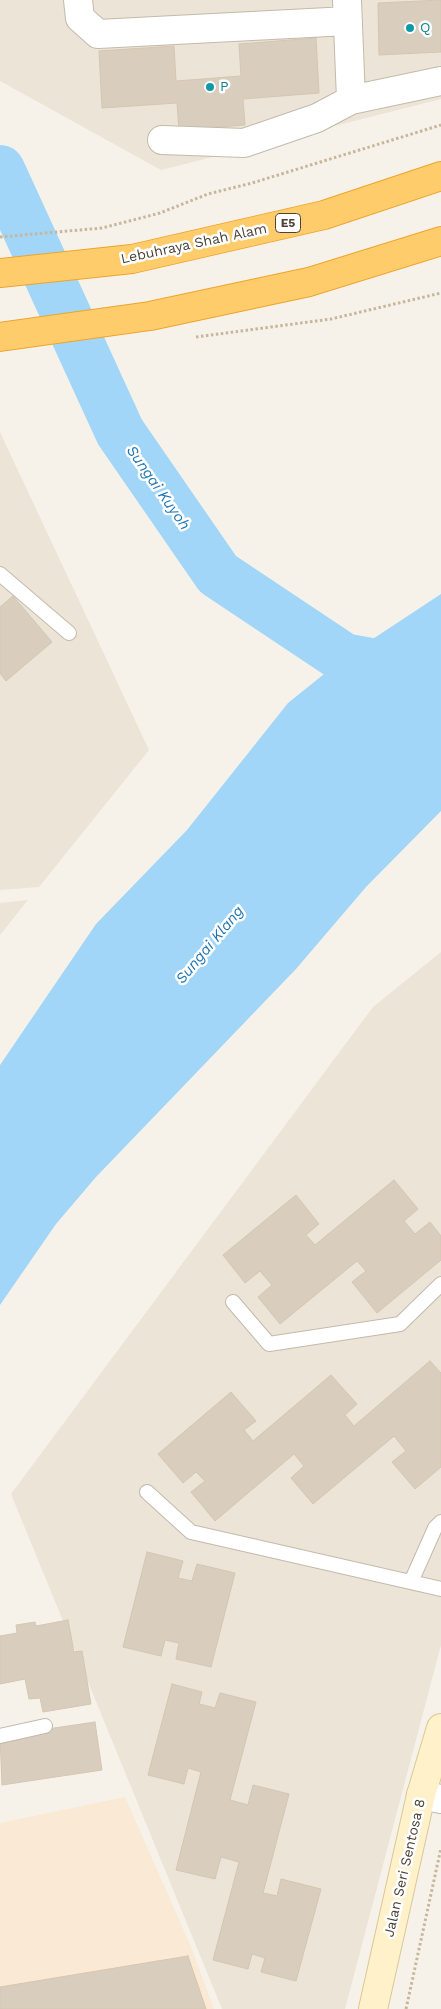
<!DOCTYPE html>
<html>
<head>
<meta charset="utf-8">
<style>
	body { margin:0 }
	canvas { display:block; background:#f6f2ea }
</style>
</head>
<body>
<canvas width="441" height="2009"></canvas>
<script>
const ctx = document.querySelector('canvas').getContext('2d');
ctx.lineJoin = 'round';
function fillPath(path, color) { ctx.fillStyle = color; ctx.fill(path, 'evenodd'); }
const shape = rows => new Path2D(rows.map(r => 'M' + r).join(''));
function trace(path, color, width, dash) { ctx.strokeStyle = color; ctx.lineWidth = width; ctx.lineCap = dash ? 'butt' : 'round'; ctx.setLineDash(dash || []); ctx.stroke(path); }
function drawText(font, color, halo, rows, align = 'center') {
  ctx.font = font + ' "Work Sans",sans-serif'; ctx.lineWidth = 5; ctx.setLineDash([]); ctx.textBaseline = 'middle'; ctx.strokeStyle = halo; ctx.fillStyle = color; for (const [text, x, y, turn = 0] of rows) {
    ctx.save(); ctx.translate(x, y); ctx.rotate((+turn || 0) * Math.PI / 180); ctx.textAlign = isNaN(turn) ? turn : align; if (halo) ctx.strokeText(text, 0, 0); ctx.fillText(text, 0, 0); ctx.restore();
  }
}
const residential = shape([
	[0,0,441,0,441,99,161,170,0,81],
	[0,432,149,750,39,887,0,890],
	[28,900,0,935,0,903],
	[441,952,441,1645,345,2009,222,2009,11,1494,373,1007]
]);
const commercial = shape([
	[125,1797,191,1947,214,2009,0,2009,0,1823]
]);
const water = shape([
	[441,594,441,811,366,887,296,969,96,1177,56,1224,0,1305,0,1065,96,924,187,830,288,703,344,658]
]);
const river = shape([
	[0,170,120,432,218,574,344,658,415,671,441,670]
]);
const building = shape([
	[441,0,441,52,379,55,378,3,441,0],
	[316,38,319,93,243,99,245,125,179,130,177,103,102,108,99,51,174,46,176,81,241,76,239,44,316,38],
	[13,596,52,642,6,681,0,673,0,607,13,596],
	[394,1180,418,1209,404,1221,415,1234,430,1222,441,1236,441,1260,377,1313,352,1282,366,1271,357,1261,280,1324,258,1297,272,1285,260,1271,245,1283,223,1255,296,1195,319,1224,306,1235,315,1245,394,1180],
	[430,1361,441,1373,441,1467,415,1489,392,1462,406,1451,394,1436,313,1504,291,1478,304,1466,294,1454,215,1521,191,1492,205,1481,196,1472,183,1483,158,1454,231,1392,256,1421,244,1430,253,1441,331,1375,357,1404,345,1415,354,1426,430,1361],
	[147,1552,183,1561,178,1578,192,1581,197,1564,235,1573,211,1667,176,1659,179,1643,165,1640,161,1656,123,1647,147,1552],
	[68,1620,74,1652,82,1651,91,1704,43,1712,40,1698,29,1699,25,1679,0,1684,0,1636,17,1633,16,1625,35,1622,36,1626,68,1620],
	[172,1684,202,1692,199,1704,215,1708,220,1693,256,1702,230,1800,248,1805,253,1785,289,1794,263,1893,277,1896,281,1879,321,1889,296,1981,261,1972,265,1958,252,1954,248,1969,213,1960,239,1862,221,1857,215,1879,176,1870,201,1772,188,1768,184,1784,148,1775,172,1684],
	[95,1722,102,1770,2,1785,0,1736,95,1722],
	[188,1956,206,2009,0,2009,0,1987,188,1956]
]);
const path = shape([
	[0,237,102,228,160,213,208,194,252,183,441,125],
	[196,337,331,319,441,293],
	[406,2009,441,1848]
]);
const service = shape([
	[0,574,69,633],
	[233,1302,269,1344,400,1324,441,1284],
	[147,1492,191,1532,441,1589],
	[411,1582,435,1528,441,1522],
	[0,1736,45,1726]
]);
const minor = shape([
	[78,0,80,18,98,34,348,21],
	[347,0,351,100],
	[162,140,244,143,317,118,351,100,441,81]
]);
const tertiary = shape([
	[421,1795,441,1799]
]);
const secondary = shape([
	[373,2009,421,1795,441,1728]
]);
const motorway = shape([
	[0,273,132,259,324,215,441,176],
	[0,337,150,316,309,282,441,241]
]);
const markers = [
	[410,28,5,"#0f9aa8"],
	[210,87,5,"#0f9aa8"]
];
const shields = [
	[288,223,25]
];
const shieldNames = [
	["E5",288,223]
];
const cultureNames = [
	["Q",420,28],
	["P",220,87]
];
const streetNames = [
	["Lebuhraya Shah Alam",194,244,-12],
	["Jalan Seri Sentosa 8",405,1868,-77]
];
const waterNames = [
	["Sungai Kuyoh",158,488,55],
	["Sungai Klang",210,945,-50]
];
fillPath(residential, '#ebe4d7');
fillPath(commercial, '#fae9d4');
fillPath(water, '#a1d6f8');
trace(river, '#a1d6f8', 50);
fillPath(building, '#d9cebe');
trace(building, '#d5c6b0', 1);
trace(service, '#c3baab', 16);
trace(minor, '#c3baab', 30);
trace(tertiary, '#c3baab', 30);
trace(secondary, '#dbc795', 30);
trace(motorway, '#eea42c', 30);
trace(path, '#c7b69b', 3, [2.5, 2.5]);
trace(service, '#fff', 14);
trace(minor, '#fff', 28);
trace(tertiary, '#fff', 28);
trace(secondary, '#fff2cb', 28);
trace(motorway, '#ffcc6c', 28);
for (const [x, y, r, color] of markers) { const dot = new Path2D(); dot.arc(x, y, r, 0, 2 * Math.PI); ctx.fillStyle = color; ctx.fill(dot); trace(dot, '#fff', 2); }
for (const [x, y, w] of shields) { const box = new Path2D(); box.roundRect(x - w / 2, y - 9.5, w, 19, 4); ctx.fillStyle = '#fff'; ctx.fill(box); trace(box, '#4c4337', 1); }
drawText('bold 12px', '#4c4337', null, shieldNames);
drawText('14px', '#0d838f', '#fff', cultureNames, 'left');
drawText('14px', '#4c4337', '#fff', streetNames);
drawText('italic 15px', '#2177b3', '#fff', waterNames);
</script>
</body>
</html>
